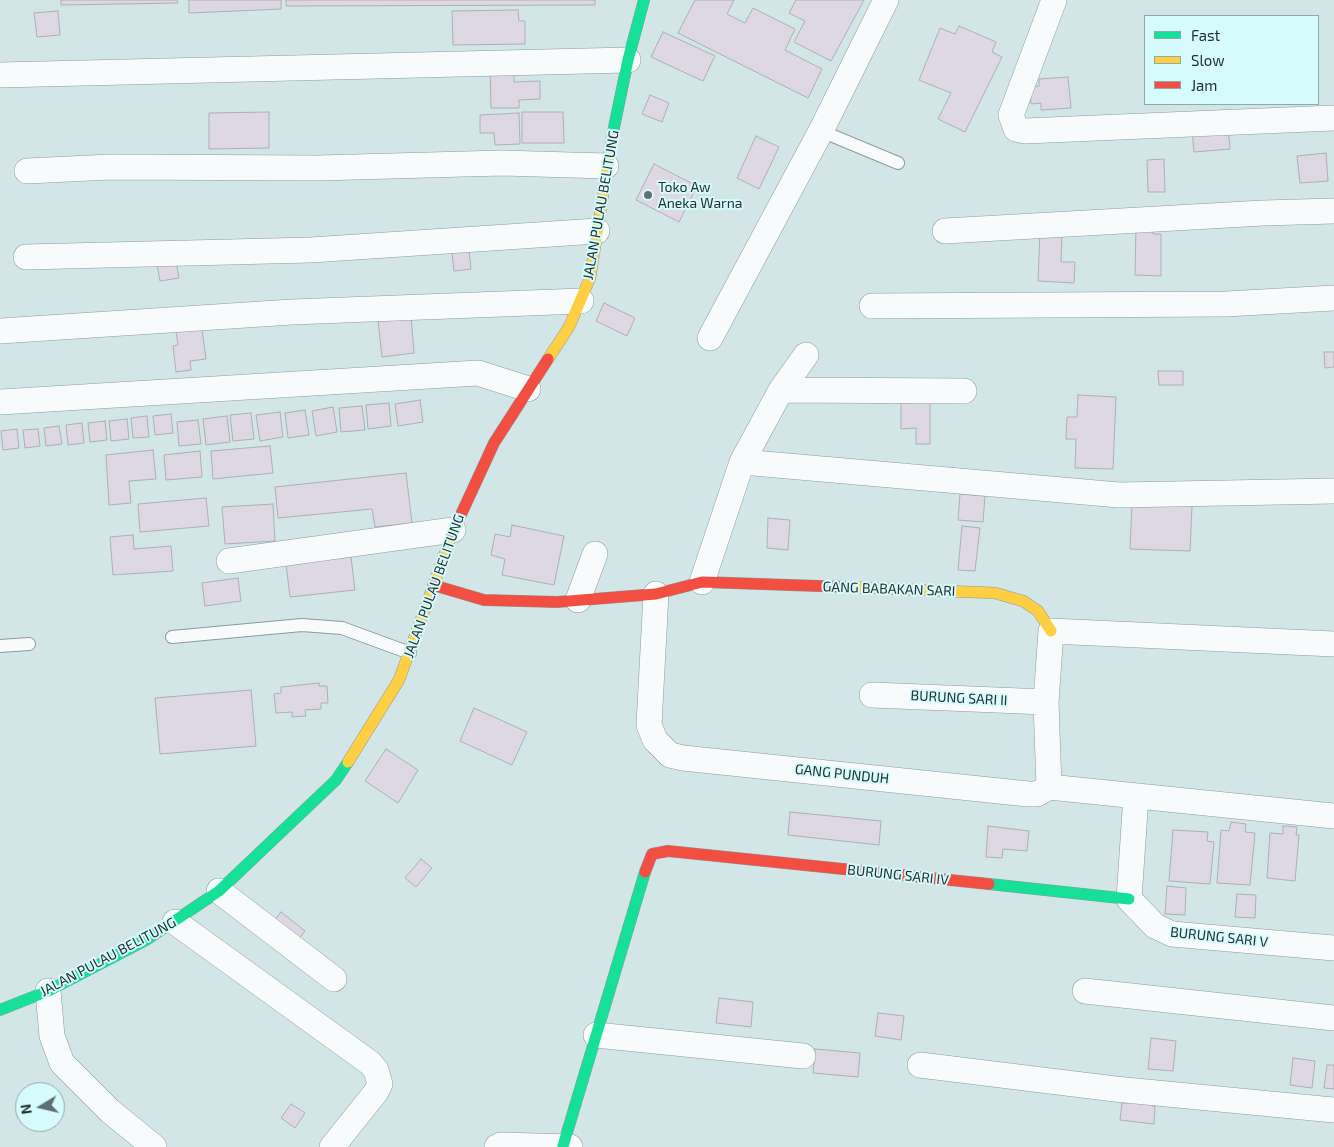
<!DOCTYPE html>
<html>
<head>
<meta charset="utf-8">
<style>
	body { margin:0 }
	#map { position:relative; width:1334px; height:1147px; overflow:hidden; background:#d2e5e7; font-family:"Exo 2",sans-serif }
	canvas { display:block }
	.legend { position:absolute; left:1144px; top:15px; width:175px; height:90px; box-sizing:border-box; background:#d6fbfd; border:1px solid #8eaaac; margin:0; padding:6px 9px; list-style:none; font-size:15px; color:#233132 }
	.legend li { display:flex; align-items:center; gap:10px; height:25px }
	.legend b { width:25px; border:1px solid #8eaaac }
	.north { position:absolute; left:15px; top:1082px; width:50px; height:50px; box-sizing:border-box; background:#d6fbfd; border:1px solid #8eaaac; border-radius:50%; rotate:261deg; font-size:14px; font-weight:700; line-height:20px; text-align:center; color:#233132 }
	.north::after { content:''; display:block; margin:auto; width:18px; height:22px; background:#607071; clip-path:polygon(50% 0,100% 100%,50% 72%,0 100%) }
</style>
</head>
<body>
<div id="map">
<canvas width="1334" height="1147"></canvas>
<ul class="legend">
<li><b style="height:6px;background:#16e098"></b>Fast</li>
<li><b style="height:6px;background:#ffcf43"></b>Slow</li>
<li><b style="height:6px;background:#f24e42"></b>Jam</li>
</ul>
<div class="north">N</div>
</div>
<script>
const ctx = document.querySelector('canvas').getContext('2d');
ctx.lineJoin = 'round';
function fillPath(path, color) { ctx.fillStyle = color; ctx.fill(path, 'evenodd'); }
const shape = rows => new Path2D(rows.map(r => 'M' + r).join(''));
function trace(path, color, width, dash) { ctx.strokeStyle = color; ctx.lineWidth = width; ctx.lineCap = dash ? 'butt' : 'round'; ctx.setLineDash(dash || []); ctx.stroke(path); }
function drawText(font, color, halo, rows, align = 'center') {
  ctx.font = font + ' "Exo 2",sans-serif'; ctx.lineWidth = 4; ctx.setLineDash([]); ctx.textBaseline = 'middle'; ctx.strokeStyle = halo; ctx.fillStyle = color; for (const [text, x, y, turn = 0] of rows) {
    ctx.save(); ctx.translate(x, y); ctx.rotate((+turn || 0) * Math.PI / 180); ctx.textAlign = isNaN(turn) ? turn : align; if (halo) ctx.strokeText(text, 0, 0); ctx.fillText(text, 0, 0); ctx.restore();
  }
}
const building = shape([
	[61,0,177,0,178,3,61,5,61,0],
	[189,0,281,0,281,9,189,13,189,0],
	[286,0,595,0,595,5,286,6,286,0],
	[695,0,734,0,727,14,745,23,753,8,795,29,785,50,822,69,808,98,678,33,695,0],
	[796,0,864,0,831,61,794,42,805,21,789,13,796,0],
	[518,10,519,21,525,21,525,44,453,45,452,11,518,10],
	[58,11,60,35,37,37,34,13,58,11],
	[959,26,996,42,992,52,1002,57,965,132,938,119,951,93,919,80,940,28,955,34,959,26],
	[663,32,715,56,703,81,651,57,663,32],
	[514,66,514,82,540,81,540,99,519,100,519,108,491,108,490,67,514,66],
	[1068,77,1071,108,1041,110,1041,103,1031,104,1030,87,1039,86,1039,79,1068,77],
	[650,95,669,103,662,122,642,114,650,95],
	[269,112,269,148,209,149,209,113,269,112],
	[522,112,563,112,564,143,522,143,522,112],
	[519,113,520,144,495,145,494,133,480,133,480,115,519,113],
	[1228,126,1230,149,1194,152,1192,129,1228,126],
	[756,136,779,147,759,189,737,178,756,136],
	[1326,153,1328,181,1300,183,1297,156,1326,153],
	[1164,159,1165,192,1148,192,1147,160,1164,159],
	[654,164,697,186,679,222,636,200,654,164],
	[1153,223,1153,234,1161,234,1161,276,1135,275,1136,224,1153,223],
	[1040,231,1062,232,1061,262,1075,262,1074,283,1038,281,1040,231],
	[469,251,471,269,454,271,452,253,469,251],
	[175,256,179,278,160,281,156,259,175,256],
	[604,303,635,318,627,336,596,321,604,303],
	[411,316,414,353,382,357,378,320,411,316],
	[201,322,206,359,190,361,191,370,176,372,173,346,178,345,175,325,201,322],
	[1324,352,1334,352,1334,367,1325,368,1324,352],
	[1158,371,1183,371,1183,385,1159,385,1158,371],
	[1078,395,1116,397,1113,469,1075,468,1076,439,1066,439,1067,417,1077,417,1078,395],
	[930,399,930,444,916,444,916,428,901,429,901,400,930,399],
	[420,400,423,422,398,426,395,404,420,400],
	[389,403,391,426,368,429,366,405,389,403],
	[362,406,365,430,341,432,339,408,362,406],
	[333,407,337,432,316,436,312,411,333,407],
	[305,410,309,435,288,438,285,413,305,410],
	[280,412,283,437,260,441,256,415,280,412],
	[251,413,254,439,233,441,230,415,251,413],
	[171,414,173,433,155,435,153,416,171,414],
	[147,416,149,437,133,438,131,418,147,416],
	[227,416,230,442,206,445,203,419,227,416],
	[127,419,129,439,111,441,109,421,127,419],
	[198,420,201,444,179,446,177,422,198,420],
	[105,421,107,440,90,442,88,423,105,421],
	[82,423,84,443,68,445,66,425,82,423],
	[59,426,62,444,46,446,44,428,59,426],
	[17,429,19,448,3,450,1,431,17,429],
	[38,429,40,446,25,448,23,430,38,429],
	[270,446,273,473,213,479,211,451,270,446],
	[153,450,156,479,129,481,131,503,109,505,106,455,153,450],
	[200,451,202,477,166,480,164,455,200,451],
	[406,473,412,523,375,527,372,509,278,518,275,487,406,473],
	[960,494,985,496,983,522,958,520,960,494],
	[206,498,209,526,140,532,138,504,206,498],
	[1132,503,1192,506,1190,551,1130,549,1132,503],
	[273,504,275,541,225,544,222,507,273,504],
	[768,518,790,520,788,550,767,548,768,518],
	[512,525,564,536,554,585,502,575,505,559,491,555,495,534,510,537,512,525],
	[962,526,980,528,975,571,958,570,962,526],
	[133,535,134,549,171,546,173,571,113,575,110,537,133,535],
	[351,557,355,590,290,597,286,564,351,557],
	[238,578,241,601,205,606,202,583,238,578],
	[319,683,319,686,327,686,328,703,321,703,321,709,305,710,306,716,292,717,292,712,276,713,274,694,281,693,281,687,319,683],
	[251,690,256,746,160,754,155,698,251,690],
	[474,708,527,732,512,765,460,741,474,708],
	[386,749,418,770,398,803,365,781,386,749],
	[790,812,881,821,879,845,788,835,790,812],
	[1231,822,1246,824,1245,832,1255,833,1250,885,1217,883,1221,830,1229,831,1231,822],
	[988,826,1029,831,1027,851,1003,849,1002,858,986,857,988,826],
	[1283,826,1297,827,1296,835,1299,835,1295,881,1267,878,1270,833,1283,834,1283,826],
	[1173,830,1208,832,1207,841,1214,842,1210,884,1169,881,1173,830],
	[421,859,432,868,416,887,405,878,421,859],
	[1167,886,1186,888,1185,915,1165,914,1167,886],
	[1237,894,1256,895,1255,918,1235,917,1237,894],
	[281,912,305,931,295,944,271,925,281,912],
	[719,998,753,1002,751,1027,716,1023,719,998],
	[878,1013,904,1016,901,1040,875,1036,878,1013],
	[1151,1038,1176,1041,1173,1071,1148,1069,1151,1038],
	[815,1049,860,1053,858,1077,813,1073,815,1049],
	[1293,1058,1315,1061,1312,1088,1290,1085,1293,1058],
	[1327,1065,1334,1065,1334,1089,1324,1088,1327,1065],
	[1129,1096,1153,1099,1152,1106,1155,1106,1154,1124,1120,1120,1122,1103,1128,1103,1129,1096],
	[291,1104,305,1113,295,1128,281,1118,291,1104]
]);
const lane = shape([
	[821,131,898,163],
	[172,637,302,625,342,628,410,653],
	[0,646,29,644]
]);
const street = shape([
	[1054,0,1011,115,1016,129,1025,131,1334,118],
	[0,75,628,60],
	[27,171,111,167,318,168,502,163,606,166],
	[945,231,1263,213,1334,211],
	[26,257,311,250,597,231],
	[872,306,1226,304,1334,298],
	[0,331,292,312,581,301],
	[710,338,821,131,886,0],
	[781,390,964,391],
	[0,402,478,373,528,389],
	[742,462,1119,495,1334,491],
	[229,561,453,530],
	[702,582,742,462,781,390,806,355],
	[656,594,649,725,655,740,670,755,683,758,1028,794,1037,794,1049,787],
	[578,600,595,554],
	[872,695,1046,702],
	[1049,787,1046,702,1051,631,1334,644],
	[1049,787,1334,816],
	[1136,796,1129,899,1155,926,1172,934,1334,948],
	[219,891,334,979],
	[175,922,370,1063,376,1070,380,1084,376,1092,332,1147],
	[48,991,52,1036,62,1063,110,1111,154,1147],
	[1085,991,1334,1018],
	[596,1035,803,1056],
	[920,1065,1115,1089,1334,1110],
	[497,1147,501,1145,570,1147]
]);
const fast = shape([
	[612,137,628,60,644,0],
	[989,884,1129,899],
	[0,1010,48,991,146,940,219,891,336,780,348,762],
	[563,1146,645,872]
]);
const slow = shape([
	[548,359,569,327,590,278,612,137],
	[848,587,995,593,1023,601,1038,611,1051,631],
	[348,762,399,680,452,534]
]);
const jam = shape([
	[452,534,494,443,548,359],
	[433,585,484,600,557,602,656,594,702,582,848,587],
	[645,872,652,854,668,851,989,884]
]);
const markers = [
	[648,195,5,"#607071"]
];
const poiNames = [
	["Toko Aw",658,187],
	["Aneka Warna",658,203]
];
const streetNames = [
	["JALAN PULAU BELITUNG",601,205,-80],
	["JALAN PULAU BELITUNG",434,586,-70],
	["GANG BABAKAN SARI",889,589,2],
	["BURUNG SARI II",959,698,3],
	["GANG PUNDUH",842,774,6],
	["BURUNG SARI IV",898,875,6],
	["BURUNG SARI V",1219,937,6],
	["JALAN PULAU BELITUNG",108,957,-28]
];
fillPath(building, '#ddd8e3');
trace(building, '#acb0b4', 1);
trace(lane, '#8c9b9c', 14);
trace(street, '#8c9b9c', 26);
trace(fast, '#8c9b9c', 12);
trace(slow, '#8c9b9c', 12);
trace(jam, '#8c9b9c', 12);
trace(lane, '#f8fbfb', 12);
trace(street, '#f8fbfb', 25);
trace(fast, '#16e098', 11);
trace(slow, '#ffcf43', 11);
trace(jam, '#f24e42', 11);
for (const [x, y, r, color] of markers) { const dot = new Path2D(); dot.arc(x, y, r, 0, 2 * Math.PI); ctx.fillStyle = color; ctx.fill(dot); trace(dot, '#d6fbfd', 2); }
drawText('14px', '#233132', '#d6fbfd', poiNames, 'left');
drawText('14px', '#233132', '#d6fbfd', streetNames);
</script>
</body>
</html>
